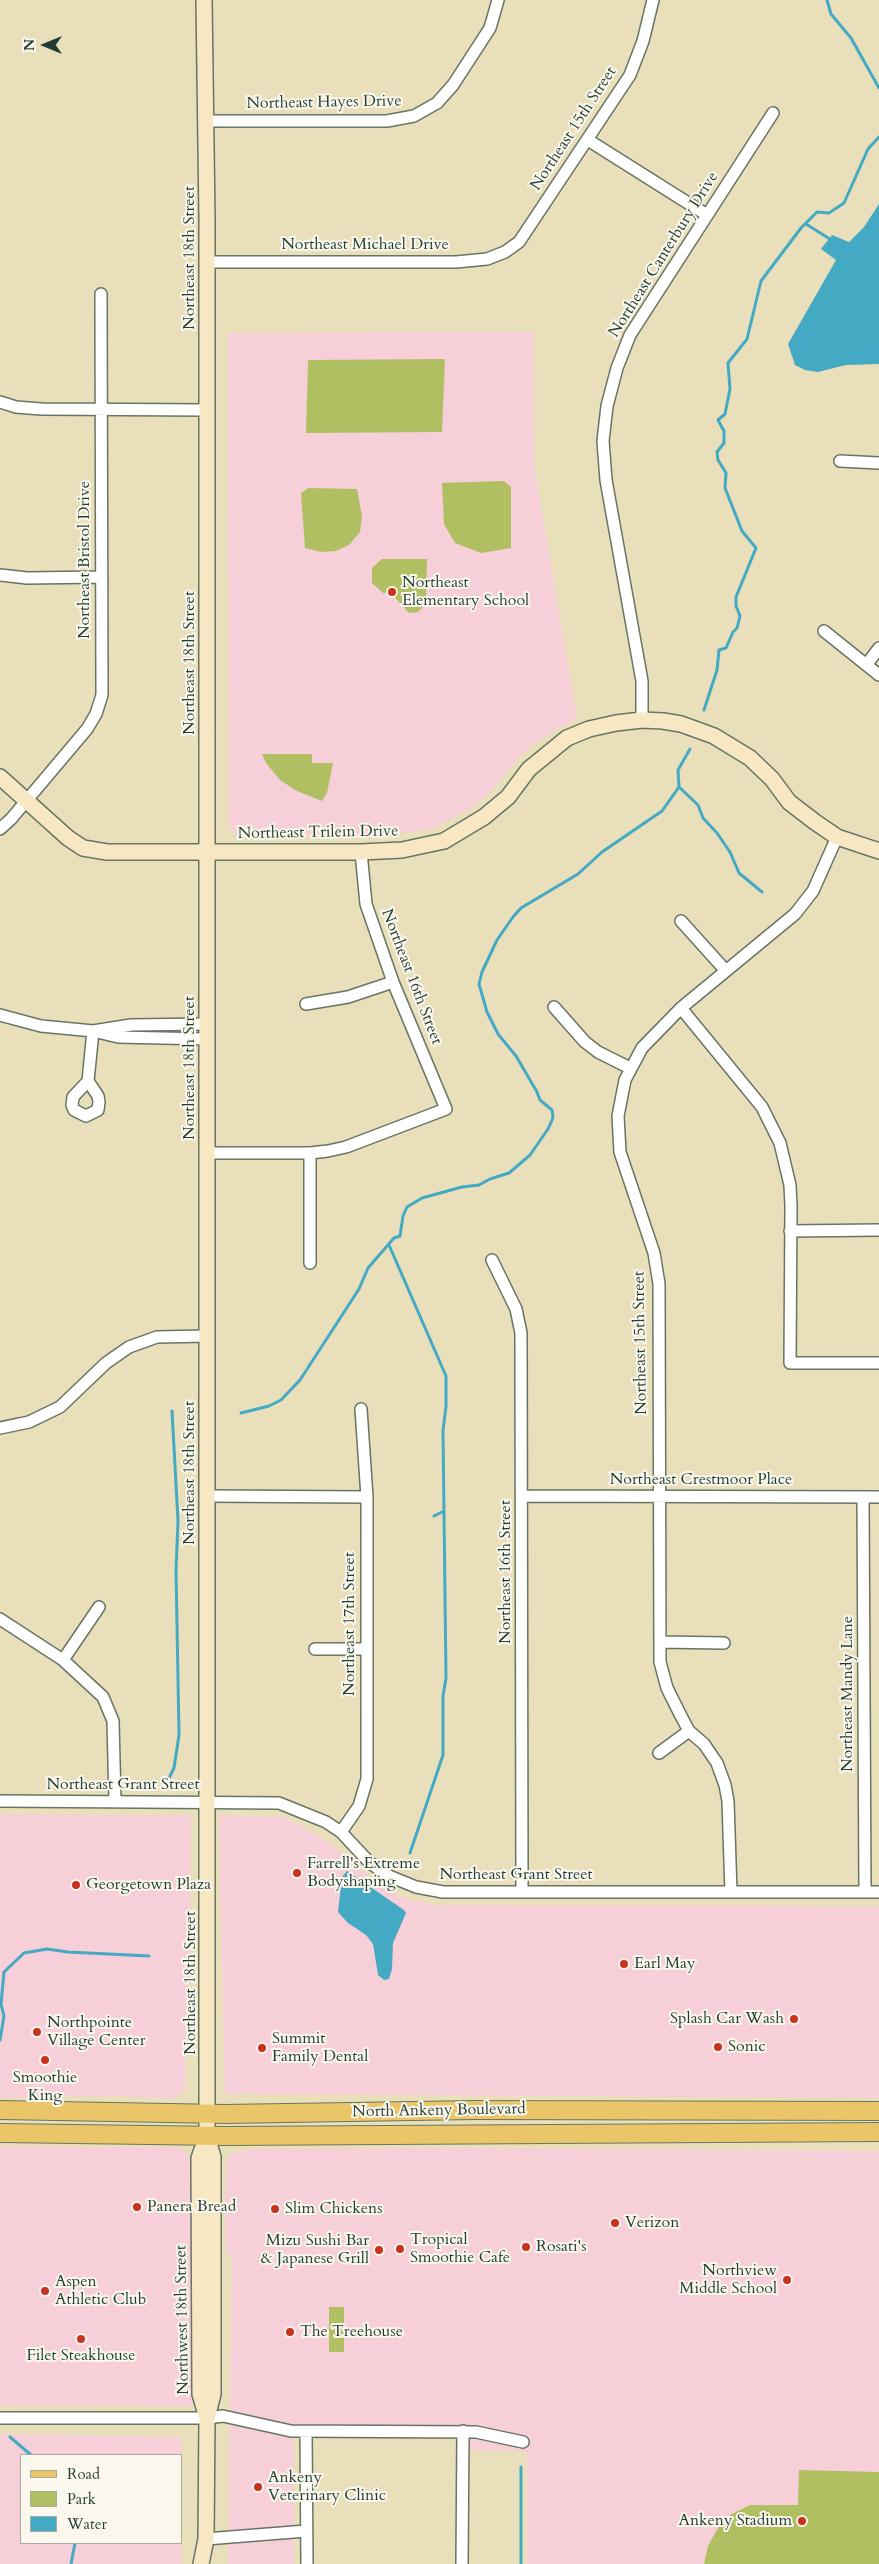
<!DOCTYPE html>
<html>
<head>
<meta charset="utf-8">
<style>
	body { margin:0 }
	#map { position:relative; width:879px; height:2564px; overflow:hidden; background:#e9dfbb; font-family:Cardo,serif }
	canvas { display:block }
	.legend { position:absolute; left:20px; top:2454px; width:162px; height:90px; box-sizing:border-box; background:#fbf7ec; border:1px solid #a3ada2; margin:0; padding:6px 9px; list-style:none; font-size:15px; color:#1f3d34 }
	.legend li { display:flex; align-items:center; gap:10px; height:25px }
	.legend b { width:25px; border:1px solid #a3ada2 }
	.north { position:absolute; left:20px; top:20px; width:50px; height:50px; -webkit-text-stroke:4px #fbf7ec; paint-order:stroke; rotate:270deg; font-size:14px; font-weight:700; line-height:20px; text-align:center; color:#1f3d34 }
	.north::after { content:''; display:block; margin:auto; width:18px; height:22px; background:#1f3d34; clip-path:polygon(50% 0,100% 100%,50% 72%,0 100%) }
</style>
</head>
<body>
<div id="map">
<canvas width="879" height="2564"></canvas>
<ul class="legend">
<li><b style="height:6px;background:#ebc669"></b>Road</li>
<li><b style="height:14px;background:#b0bf61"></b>Park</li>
<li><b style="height:14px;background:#44aac4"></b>Water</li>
</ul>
<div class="north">N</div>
</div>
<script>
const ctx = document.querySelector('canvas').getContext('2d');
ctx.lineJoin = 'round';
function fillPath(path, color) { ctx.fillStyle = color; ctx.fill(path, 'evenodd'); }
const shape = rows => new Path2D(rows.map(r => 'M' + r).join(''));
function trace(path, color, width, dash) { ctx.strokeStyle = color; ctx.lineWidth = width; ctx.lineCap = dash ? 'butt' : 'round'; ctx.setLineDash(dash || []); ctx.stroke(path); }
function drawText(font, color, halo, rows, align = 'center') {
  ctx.font = font + ' Cardo,serif'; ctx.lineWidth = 4; ctx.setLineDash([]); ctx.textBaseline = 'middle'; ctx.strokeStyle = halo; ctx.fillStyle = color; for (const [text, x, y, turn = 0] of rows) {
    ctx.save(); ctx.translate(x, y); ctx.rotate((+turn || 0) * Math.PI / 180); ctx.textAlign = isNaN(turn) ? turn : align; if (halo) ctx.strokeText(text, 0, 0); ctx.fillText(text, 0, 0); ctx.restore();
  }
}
const built = shape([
	[533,332,534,466,577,718,536,742,518,758,488,794,471,808,431,829,387,835,235,834,229,824,228,333],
	[0,1814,191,1815,190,1972,186,2026,185,2092,170,2099,117,2096,0,2098],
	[219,1815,284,1817,321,1837,386,1890,410,1900,439,1905,879,1906,879,2098,225,2094],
	[0,2147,176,2147,190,2155,196,2171,195,2406,0,2405],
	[476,2148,879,2151,879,2564,527,2564,527,2451,469,2450,468,2438,294,2438,294,2564,228,2564,232,2255,226,2254,225,2197,228,2155,251,2149],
	[0,2434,181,2437,181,2455,21,2455,21,2543,181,2543,181,2564,0,2564]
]);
const green = shape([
	[445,359,442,432,306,433,308,360],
	[504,481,511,487,511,548,481,553,455,543,444,524,442,483],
	[308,488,357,489,362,516,360,532,349,545,336,551,321,552,305,548,301,493],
	[382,559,427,559,426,603,418,612,409,613,390,592,383,593,372,583,372,568],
	[262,754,312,754,312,763,333,763,327,793,322,801,297,791,280,780,266,763],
	[329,2307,344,2307,344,2352,329,2352],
	[799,2470,879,2472,879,2564,704,2564,708,2546,719,2526,730,2515,750,2505,798,2505]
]);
const water = shape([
	[879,204,879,364,846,365,818,372,805,370,795,365,788,344,836,260,821,249,832,235,849,242,864,227],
	[347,1871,404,1910,406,1913,393,1943,392,1969,389,1979,384,1980,378,1975,373,1944,366,1935,348,1923,338,1912,342,1877]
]);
const stream = shape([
	[827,0,831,14,851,38,879,88],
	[806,224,833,241],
	[704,710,717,670,719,650,726,648,733,632,737,628,740,616,736,606,736,597,756,548,742,531,725,488,726,473,718,460,717,452,724,443,724,431,718,420,725,414,730,389,728,363,747,339,761,281,801,228,817,212,829,213,844,203,868,149,879,137],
	[679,787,698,805,703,818,717,833,730,852,739,873,762,892],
	[389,1245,446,1376,446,1406,443,1431,446,1678,443,1696,443,1755,410,1853],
	[241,1413,269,1406,281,1400,300,1380,359,1289,368,1268,394,1238,400,1236,403,1216,407,1207,422,1198,462,1187,479,1185,490,1179,509,1173,530,1155,548,1129,553,1118,552,1110,540,1100,537,1092,516,1056,498,1034,487,1012,479,984,482,972,497,940,513,917,521,908,578,874,602,852,662,811,679,787,678,770,690,749],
	[434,1516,442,1512],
	[167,1782,174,1768,179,1735,176,1570,178,1521,172,1411],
	[0,2040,4,2016,1,2004,4,1972,24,1953,47,1949,68,1952,149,1956],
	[10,2437,31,2455],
	[71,2564,75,2543],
	[521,2564,521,2467]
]);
const street = shape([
	[207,121,387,121,414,116,437,103,453,85,490,28,498,0],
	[588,140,707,215],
	[207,262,456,262,487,259,505,252,519,242,630,75,643,41,653,0],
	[0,402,16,407,41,409,207,410],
	[840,461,879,463],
	[0,575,27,578,101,577],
	[824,631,879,675],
	[867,664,879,648],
	[642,720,642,681,606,480,603,441,607,406,617,368,630,335,773,113],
	[0,829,11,819,87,729,96,714,102,695,101,294],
	[681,921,726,971],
	[306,1004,348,997,393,982],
	[554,1007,585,1042,598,1052,630,1068],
	[681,1008,762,1107,780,1143,790,1185,791,1206,790,1363,879,1363],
	[0,1015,41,1026,93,1031,118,1037,207,1039],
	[93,1031,131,1025,207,1024],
	[88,1081,98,1096,99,1102,98,1110,86,1116,74,1110,72,1105,73,1097,88,1081,93,1031],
	[207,1153,310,1153,328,1151,346,1147,446,1109,393,982,366,904,361,852],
	[790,1231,879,1230],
	[492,1260,516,1309,521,1333,522,1891],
	[310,1263,310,1153],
	[0,1428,29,1422,60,1407,106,1363,129,1347,157,1337,207,1336],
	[207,1496,367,1497],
	[523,1496,879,1497],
	[863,1497,865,1892],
	[0,1619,63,1660,103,1697,113,1721,115,1801],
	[660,1642,724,1643],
	[315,1649,366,1649],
	[63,1660,99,1607],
	[659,1753,689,1731],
	[0,1801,279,1803,326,1822,341,1832,370,1863,389,1876,416,1887,443,1892,879,1892],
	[341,1832,359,1806,367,1779,367,1497,361,1409],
	[731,1892,728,1801,725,1785,717,1763,704,1744,689,1731,681,1716,667,1688,660,1662,659,1284,654,1253,620,1152,618,1116,625,1080,642,1048,681,1008,795,914,813,891,837,837],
	[0,2418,207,2418,223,2416,291,2431,476,2432,523,2442],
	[306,2432,307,2564],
	[206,2539,306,2531],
	[462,2564,463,2431]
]);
const secondary = shape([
	[204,0,207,219,207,2136,213,2157,213,2394,207,2418],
	[0,777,68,838,83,848,107,852,361,852,402,850,444,841,484,817,508,797,529,769,567,738,589,729,616,723,642,720,663,721,681,724,714,736,750,758,772,779,789,802,815,822,837,837,879,851],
	[201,2564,206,2539,207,2418,200,2394,199,2158,207,2136]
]);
const primary = shape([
	[0,2110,224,2114,476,2110,879,2111],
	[0,2133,224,2136,879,2132]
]);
const markers = [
	[392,592,5,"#c8321e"],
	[297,1873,5,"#c8321e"],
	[76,1885,5,"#c8321e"],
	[624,1964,5,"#c8321e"],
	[794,2019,5,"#c8321e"],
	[37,2032,5,"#c8321e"],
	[718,2047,5,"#c8321e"],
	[262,2048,5,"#c8321e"],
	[45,2060,5,"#c8321e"],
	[137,2207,5,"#c8321e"],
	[275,2209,5,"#c8321e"],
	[615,2223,5,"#c8321e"],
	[526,2247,5,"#c8321e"],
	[400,2249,5,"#c8321e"],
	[379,2250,5,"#c8321e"],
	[787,2280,5,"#c8321e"],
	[45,2291,5,"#c8321e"],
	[290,2332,5,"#c8321e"],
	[81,2339,5,"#c8321e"],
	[258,2487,5,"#c8321e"],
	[802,2521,5,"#c8321e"]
];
const streetNames = [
	["Northeast Hayes Drive",324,103,-1],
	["Northeast 15th Street",574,129,-57],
	["Northeast Michael Drive",365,245],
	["Northeast Canterbury Drive",664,255,-58],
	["Northeast 18th Street",190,258,-90],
	["Northeast Bristol Drive",85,560,-90],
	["Northeast 18th Street",190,663,-90],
	["Northeast Trilein Drive",318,833,-1],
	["Northeast 16th Street",411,977,69],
	["Northeast 18th Street",190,1068,-90],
	["Northeast 15th Street",641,1343,-91],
	["Northeast 18th Street",190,1473,-90],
	["Northeast Crestmoor Place",701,1480],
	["Northeast 16th Street",506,1572,-90],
	["Northeast 17th Street",350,1624,-90],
	["Northeast Mandy Lane",848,1694,-90],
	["Northeast Grant Street",123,1785],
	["Northeast Grant Street",516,1875],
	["Northeast 18th Street",191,1983,-90],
	["North Ankeny Boulevard",439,2111,-1],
	["Northwest 18th Street",183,2320,-91]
];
const poiNames = [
	["Northeast",402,583],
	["Elementary School",402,601],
	["Farrell's Extreme",307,1864],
	["Bodyshaping",307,1882],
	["Georgetown Plaza",86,1885],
	["Earl May",634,1964],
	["Splash Car Wash",784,2019,"right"],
	["Northpointe",47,2023],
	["Village Center",47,2041],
	["Summit",272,2039],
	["Family Dental",272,2057],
	["Sonic",728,2047],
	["Smoothie",45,2078,"center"],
	["King",45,2096,"center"],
	["Panera Bread",147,2207],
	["Slim Chickens",285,2209],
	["Verizon",625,2223],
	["Tropical",410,2240],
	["Smoothie Cafe",410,2258],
	["Mizu Sushi Bar",369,2241,"right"],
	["& Japanese Grill",369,2259,"right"],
	["Rosati's",536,2247],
	["Northview",777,2271,"right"],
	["Middle School",777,2289,"right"],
	["Aspen",55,2282],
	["Athletic Club",55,2300],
	["The Treehouse",300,2332],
	["Filet Steakhouse",81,2356,"center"],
	["Ankeny",268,2478],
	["Veterinary Clinic",268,2496],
	["Ankeny Stadium",792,2521,"right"]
];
fillPath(built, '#f6cfd9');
fillPath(green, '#b0bf61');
fillPath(water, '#44aac4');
trace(stream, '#44aac4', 3);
trace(street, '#667663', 14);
trace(secondary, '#667663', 18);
trace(primary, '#667663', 20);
trace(street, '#fff', 11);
trace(secondary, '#f7e8c3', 15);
trace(primary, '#ebc669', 18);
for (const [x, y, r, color] of markers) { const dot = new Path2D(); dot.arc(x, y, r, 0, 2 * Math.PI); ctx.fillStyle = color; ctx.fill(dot); trace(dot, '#fbf7ec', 2); }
drawText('16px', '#1f3d34', '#fbf7ec', streetNames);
drawText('16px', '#1f3d34', '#fbf7ec', poiNames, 'left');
</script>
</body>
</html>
